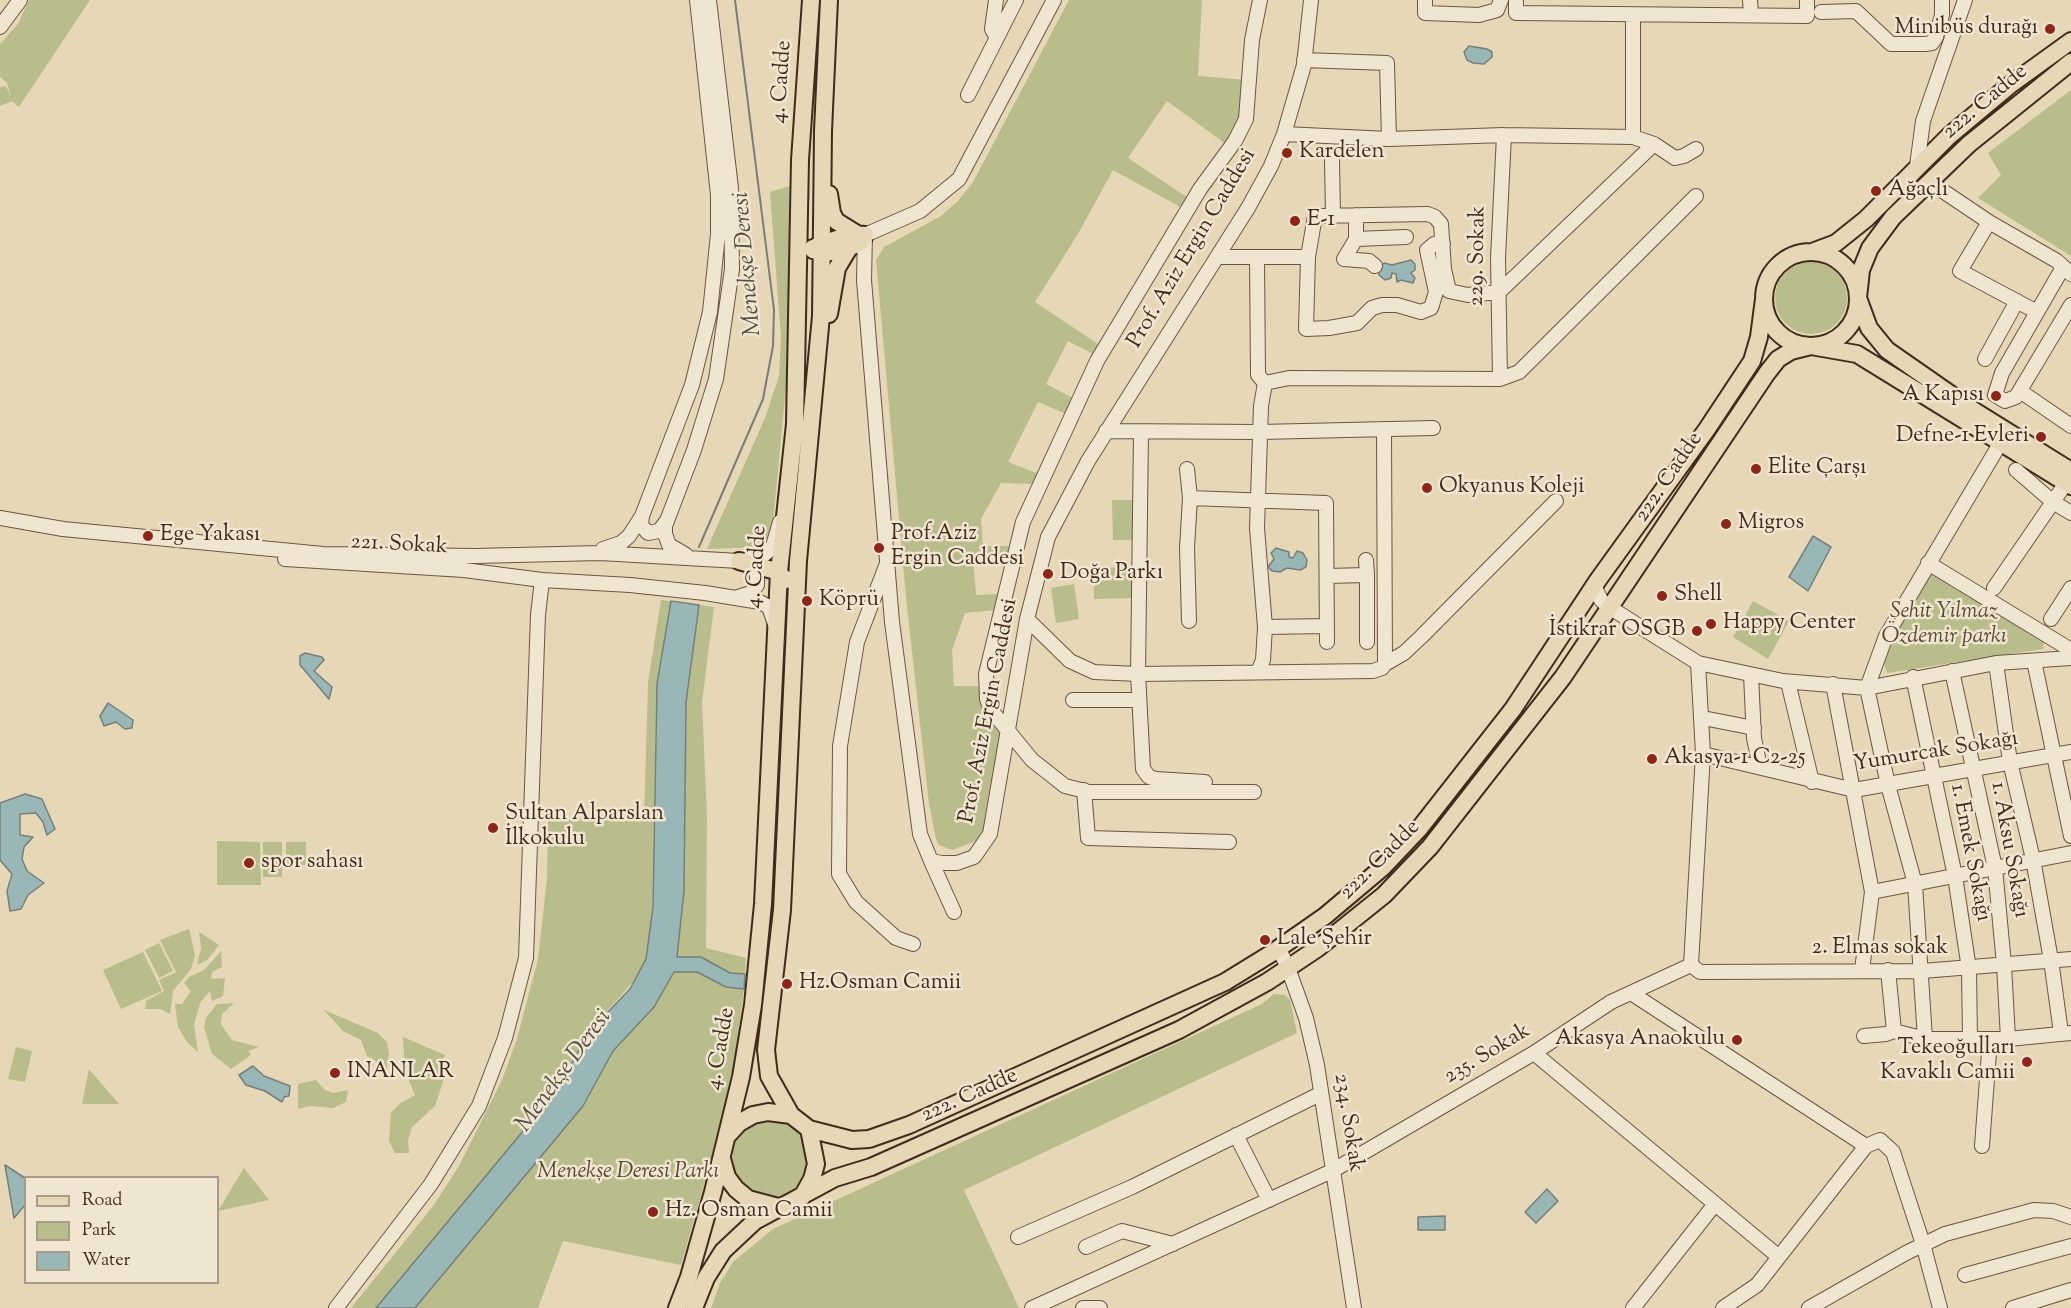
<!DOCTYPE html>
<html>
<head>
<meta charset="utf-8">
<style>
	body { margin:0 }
	#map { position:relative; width:2071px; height:1308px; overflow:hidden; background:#e6d7b6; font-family:"Sorts Mill Goudy",serif }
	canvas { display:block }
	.legend { position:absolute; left:24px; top:1176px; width:195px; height:108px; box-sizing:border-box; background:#efe5d0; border:2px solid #a99b88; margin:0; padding:8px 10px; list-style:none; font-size:18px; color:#412b1c }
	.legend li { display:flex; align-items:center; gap:12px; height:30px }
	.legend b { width:30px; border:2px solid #a99b88 }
</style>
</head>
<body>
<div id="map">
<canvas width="2071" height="1308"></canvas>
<ul class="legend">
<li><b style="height:8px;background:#e6d7b6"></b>Road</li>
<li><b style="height:16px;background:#b8bd8b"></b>Park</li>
<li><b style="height:16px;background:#99b7b7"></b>Water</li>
</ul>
</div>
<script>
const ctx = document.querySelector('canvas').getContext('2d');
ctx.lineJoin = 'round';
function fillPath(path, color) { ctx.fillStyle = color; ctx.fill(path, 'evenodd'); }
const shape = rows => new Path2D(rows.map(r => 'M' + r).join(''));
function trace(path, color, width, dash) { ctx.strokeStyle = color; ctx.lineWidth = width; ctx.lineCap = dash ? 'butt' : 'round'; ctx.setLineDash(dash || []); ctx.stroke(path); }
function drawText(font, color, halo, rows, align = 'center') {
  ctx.font = font + ' "Sorts Mill Goudy",serif'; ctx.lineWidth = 5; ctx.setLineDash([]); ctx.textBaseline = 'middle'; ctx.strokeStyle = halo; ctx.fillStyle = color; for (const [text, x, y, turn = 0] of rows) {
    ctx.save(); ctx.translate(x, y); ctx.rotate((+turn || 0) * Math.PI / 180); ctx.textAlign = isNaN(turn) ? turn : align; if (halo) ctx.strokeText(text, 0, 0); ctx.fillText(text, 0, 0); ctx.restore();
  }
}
const green = shape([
	[29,0,90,0,19,107,12,101,0,106,0,87,6,86,11,97,7,83,0,77,0,44,18,24],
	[1069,0,1202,0,1198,76,1246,80,1244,101,1237,125,1226,144,1167,101,1128,158,1187,197,1182,208,1113,170,1078,234,1035,302,1098,344,1093,354,1068,341,1046,384,1073,398,1066,414,1038,402,1008,462,1039,474,1034,484,1001,483,981,519,983,546,1012,546,1009,557,973,557,976,595,1000,594,996,610,965,613,952,650,954,686,980,686,981,703,1000,729,1000,738,986,828,978,840,952,850,939,845,936,839,929,804,906,597,876,260,884,247,941,216,958,201,973,182],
	[2071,90,2071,256,1978,198,2001,175,1988,153],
	[790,186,790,344,772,533,768,542,761,547,707,549,765,418,779,376,781,337,770,192],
	'1775 298a36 36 0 1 1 72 0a36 36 0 1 1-72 0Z',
	[1112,500,1133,500,1133,540,1113,540],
	[1133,567,1134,598,1094,599,1094,568],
	[1930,572,2044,640,2043,649,1887,673,1884,663,1896,630],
	[1074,584,1079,619,1056,623,1051,588],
	[661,600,671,601,656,701,652,925,646,959,639,975,588,1033,558,1089,376,1308,351,1308,434,1205,459,1166,502,1080,517,1039,538,959,547,879,548,819,644,819,648,683],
	[1753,601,1789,621,1768,659,1733,637],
	[699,605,714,607,702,703,707,816,706,948,746,958,745,974,730,973,701,957,677,957,684,891,686,702],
	[217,841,260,842,261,885,217,885],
	[263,842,282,842,282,877,263,877],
	[286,842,306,842,306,865,286,865],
	[189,929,195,955,191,969,173,991,170,1014,160,1009,145,1009,146,1001,164,991,159,980,176,972,160,940],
	[199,932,219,945,207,960,197,965,201,948],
	[159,943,173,971,159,978,145,950],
	[221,951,222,967,212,972,211,979,225,978,223,996,212,1001,210,991,200,1003,194,1025,198,1052,187,1042,178,1027,175,1004,182,1004,191,991,184,983,189,977,204,970],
	[143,952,162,991,121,1009,103,970],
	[674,972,697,972,726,987,744,989,734,1065,720,1129,681,1265,563,1241,538,1308,415,1308,583,1106,613,1051,654,1007],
	[1274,994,1285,995,1290,1000,1297,1033,964,1190,1019,1308,711,1308,720,1283,733,1262,773,1229,1262,1004],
	[234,1003,222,1014,221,1024,232,1040,259,1047,248,1051,251,1055,231,1069,212,1054,204,1027,206,1018,217,1004],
	[324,1010,378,1033,387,1042,389,1054,386,1072,384,1064,380,1068,376,1061,367,1056,361,1040,343,1031],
	[403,1037,445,1055,439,1070,446,1072,435,1106,412,1127,408,1141,409,1153,395,1153,389,1141,391,1112,401,1103,415,1095,405,1071],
	[16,1047,32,1051,25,1082,8,1079],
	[89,1069,119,1104,82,1104],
	[316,1080,325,1090,333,1093,348,1090,346,1102,333,1108,310,1106,298,1109,298,1084],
	[769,1119,783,1121,796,1127,806,1136,812,1148,806,1187,771,1205,734,1185,728,1156,732,1142,741,1130,754,1122],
	[244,1168,269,1200,218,1211]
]);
const water = shape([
	[1469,46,1487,49,1492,52,1492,57,1484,64,1473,63,1467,60,1464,52,1469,46],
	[1411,260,1415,264,1415,270,1411,273,1415,278,1413,283,1401,280,1397,282,1396,274,1392,273,1391,278,1385,280,1379,275,1379,268,1384,263,1392,265,1411,260],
	[1813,536,1831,547,1808,591,1789,577,1813,536],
	[1276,548,1289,552,1289,557,1293,558,1297,551,1303,553,1307,560,1306,567,1300,570,1287,568,1280,572,1272,571,1268,567,1274,559,1271,553,1276,548],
	[671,601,699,605,686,702,684,891,677,957,701,957,730,973,745,974,744,989,726,987,697,972,674,972,654,1007,613,1051,583,1106,415,1308,376,1308,558,1089,588,1033,630,989,646,959,653,907,657,684,671,601],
	[305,653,322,657,324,660,314,671,332,687,329,699,300,665,300,656,305,653],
	[108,703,133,720,132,728,125,729,116,722,104,726,100,716,108,703],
	[25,794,42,799,55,829,47,835,43,822,36,813,20,814,20,835,33,837,24,847,22,859,27,871,44,883,28,895,21,909,10,911,7,891,12,874,0,860,0,803,25,794],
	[253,1066,264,1076,290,1086,289,1096,284,1097,282,1102,265,1091,246,1085,239,1075,253,1066],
	[5,1165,25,1178,25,1205,14,1218,5,1165],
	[1547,1189,1558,1201,1536,1223,1525,1212,1547,1189],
	[1445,1216,1445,1230,1418,1230,1418,1217,1445,1216]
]);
const stream = shape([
	[699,547,763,399,773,346,774,310,735,0]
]);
const minor = shape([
	[996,0,992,29,997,38],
	[1054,0,959,179,920,211,865,235,864,280,892,622,920,834,931,861,942,863,957,863,974,857,990,834,1027,619,1048,537,1088,461,1248,208,1271,166,1284,134,1304,65,1311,0],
	[1425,0,1425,13,1479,15,1497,10,1501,0],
	[1516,0,1516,13,1807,16,1807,0],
	[1750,0,1751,15],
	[1821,12,1856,11,1891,44,1925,44,1932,43,1936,37,1942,15,1942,0],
	[1633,15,1633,137],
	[0,27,20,0],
	[1304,60,1387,63,1389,139],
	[968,95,1016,0],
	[1284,134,1389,139,1504,135,1633,137,1654,144,1675,158,1684,156,1696,149],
	[1332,159,1333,215],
	[1917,166,1923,121,1965,0],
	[1931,183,1989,222,2057,261,2071,274],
	[1356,215,1356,239,1344,259,1369,261,1375,266],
	[1989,222,1960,271,2037,312],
	[1356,239,1406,237],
	[1217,257,1308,257,1306,329,1329,328,1357,323,1372,308,1382,305,1397,305,1421,312,1431,308,1436,292,1427,250,1434,244,1443,244],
	[1308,257,1315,216,1428,214,1435,217,1441,224,1444,269,1449,291,1468,295,1499,292,1654,144],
	[1257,258,1258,375,1265,383,1261,406,1257,528,1265,627,1263,660,1258,672],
	[2062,269,2002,373,1995,395,2005,401,2016,397,2071,305],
	[1985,359,2017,301],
	[1500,379,1498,258,1504,135],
	[1265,383,1289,378,1500,379,1519,372,1696,196],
	[2020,391,2071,426],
	[1106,431,1260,432,1433,428],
	[1141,432,1138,674,1143,769,1149,777,1156,779,1205,782],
	[1187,469,1190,498,1187,548,1189,621],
	[2016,470,2053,502,2071,513],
	[1190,498,1326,503,1327,642],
	[642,516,641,525,648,533,659,531,666,522],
	[0,518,63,529,323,554,475,556,600,553,739,561,751,560,765,554,773,546,780,522],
	[603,549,621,543,629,536,642,516,692,385,710,312,718,234,718,195,697,0],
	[686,555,669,545,665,534,665,526,694,450,716,379,732,269,731,188,709,0],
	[285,559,464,570,542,580,630,585,705,593,760,602,769,607,775,624],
	[1366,560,1367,575],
	[1928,563,2071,650],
	[886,566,857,642,840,746,839,874,856,902,896,938,913,944],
	[1327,576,1367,575,1367,642],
	[1594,586,1601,600,1609,607,1698,663,1783,681,1867,688,1996,663,2071,658],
	[1994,588,2066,483],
	[738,597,751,593,757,585,757,573,751,565],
	[1027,619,1070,661,1094,672,1138,674,1373,671,1382,668,1385,664,1384,429],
	[2051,619,2071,588],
	[1265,627,1327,626],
	[2034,661,2071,836],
	[1996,663,2010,762,2033,859,2051,960,2061,1033],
	[1385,664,1404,653,1421,637,1556,501],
	[1952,671,1995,868,2004,965,2008,1039],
	[1751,675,1754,738,1760,767],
	[1913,677,1955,876,1969,969,1970,1039],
	[1788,682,1812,782],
	[1833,684,1872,892,1862,970],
	[1073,700,1139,700],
	[1703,718,1754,728],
	[1703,754,1854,790,2071,752],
	[1084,790,1088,838,1229,842],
	[1254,792,1089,792,1065,786,1032,760,991,710,987,699,986,674,1023,522,1097,361,1200,189,1235,141,1246,119,1252,40,1260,0],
	[931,861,954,912],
	[1872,892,2071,853],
	[1279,949,1288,968,1306,1018,1317,1065,1354,1308],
	[1691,965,1700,972,1922,971,2071,959],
	[1888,970,1894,1031],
	[1631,993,1866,1146,1757,1285,1723,1308],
	[1864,1036,1886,1034,1894,1031,1925,1039,2008,1039,2071,1033],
	[1925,1039,1915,884,1888,785,1867,688,1886,636,2001,442],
	[1534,1053,1779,1257],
	[1236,1135,1269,1200],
	[1866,1146,1880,1140,1893,1152,1923,1244,1940,1308],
	[1982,1146,1990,1039],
	[1018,1237,1132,1187,1320,1094],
	[1086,1247,1122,1231,1173,1244],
	[1965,1275,2071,1246],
	[336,1308,431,1184,479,1106,505,1038,526,958,538,615,542,580],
	[1032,1308,1332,1171,1534,1053,1611,1002,1691,965,1703,754,1698,663],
	[1083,1308,1100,1308],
	[1633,1308,1715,1204],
	[1809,1308,1906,1253,1945,1234,2034,1210,2053,1211,2071,1217],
	[2013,1308,2071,1290]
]);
const major = shape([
	[2071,62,1969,144,1893,217,1870,248,1861,270,1858,298,1869,328,1887,350,1976,412,2071,471],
	[829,194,832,213,836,221,857,234],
	[813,250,814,248,821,244,852,234,865,235,860,243,841,251,821,253,818,252,814,248,813,248],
	[1812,252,1836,243,1866,219,1949,136,2010,85,2071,41],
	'1764 299a47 47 0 1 1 94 0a47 47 0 1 1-94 0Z',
	[829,314,837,268,849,248],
	[739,561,776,571,786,580],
	[791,1115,769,1076,766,1050,782,910,798,561,821,316,823,131,829,0],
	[809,1129,852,1140,869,1139,909,1125,1225,982,1272,953,1325,916,1382,868,1419,829,1513,709,1598,580,1707,429,1752,361,1759,337,1764,299],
	[728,1135,739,1123,753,1115,768,1112,791,1115,809,1129,816,1164,812,1179,802,1197],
	[722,1159,727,1177,736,1189,748,1199,782,1208],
	[677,1308,689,1277,713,1192,741,1077,753,1005,763,904,779,572,795,424,800,160,811,0],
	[694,1308,706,1278,723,1251,755,1221,835,1178,871,1167,1179,1030,1267,982,1318,948,1384,895,1430,847,1563,677,1767,373,1778,359,1791,351,1811,346,1857,354,2071,486]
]);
const markers = [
	[2050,29,6,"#8f2418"],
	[1287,153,6,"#8f2418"],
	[1876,191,6,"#8f2418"],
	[1295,221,6,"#8f2418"],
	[1996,396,6,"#8f2418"],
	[2041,437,6,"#8f2418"],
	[1756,469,6,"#8f2418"],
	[1427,488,6,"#8f2418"],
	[1726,524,6,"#8f2418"],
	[148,536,6,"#8f2418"],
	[879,548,6,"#8f2418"],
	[1048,574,6,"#8f2418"],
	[1662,596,6,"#8f2418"],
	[807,601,6,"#8f2418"],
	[1711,624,6,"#8f2418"],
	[1697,631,6,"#8f2418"],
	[1652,759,6,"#8f2418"],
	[493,828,6,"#8f2418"],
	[249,863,6,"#8f2418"],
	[1265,940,6,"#8f2418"],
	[787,984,6,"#8f2418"],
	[1737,1040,6,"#8f2418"],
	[2027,1062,6,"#8f2418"],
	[335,1073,6,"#8f2418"],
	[653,1212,6,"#8f2418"]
];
const poiNames = [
	["Minibüs durağı",2038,29,"right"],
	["Kardelen",1299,153],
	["Ağaçlı",1888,191],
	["E-1",1307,221],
	["A Kapısı",1984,396,"right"],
	["Defne-1 Evleri",2029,437,"right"],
	["Elite Çarşı",1768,469],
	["Okyanus Koleji",1439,488],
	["Migros",1738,524],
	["Prof.Aziz",891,535],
	["Ergin Caddesi",891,560],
	["Ege Yakası",160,536],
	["Doğa Parkı",1060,574],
	["Shell",1674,596],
	["Köprü",819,601],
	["Happy Center",1723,624],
	["İstikrar OSGB",1685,631,"right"],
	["Akasya-1 C2-25",1664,759],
	["Sultan Alparslan",505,815],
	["İlkokulu",505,840],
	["spor sahası",261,863],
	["Lale Şehir",1277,940],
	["Hz.Osman Camii",799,984],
	["Akasya Anaokulu",1725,1040,"right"],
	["Tekeoğulları",2015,1049,"right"],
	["Kavaklı Camii",2015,1074,"right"],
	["INANLAR",347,1073],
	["Hz. Osman Camii",665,1212]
];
const streetNames = [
	["4. Cadde",783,82,-86],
	["222. Cadde",1986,103,-40],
	["Prof. Aziz Ergin Caddesi",1193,249,-59],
	["229. Sokak",1479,256,-89],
	["222. Cadde",1670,478,-56],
	["221. Sokak",399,546,3],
	["4. Cadde",758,567,-86],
	["Prof. Aziz Ergin Caddesi",990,711,-79],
	["Yumurcak Sokağı",1936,753,-9],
	["1. Aksu Sokağı",2008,850,80],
	["1. Emek Sokağı",1969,853,79],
	["222. Cadde",1381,861,-45],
	["2. Elmas sokak",1880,949],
	["4. Cadde",722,1049,-80],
	["235. Sokak",1488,1055,-31],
	["222. Cadde",970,1097,-24],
	["234. Sokak",1347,1123,81]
];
const parkNames = [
	["Şehit Yılmaz",1944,613],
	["Özdemir parkı",1944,638],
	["Menekşe Deresi Parkı",628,1173]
];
const waterNames = [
	["Menekşe Deresi",749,264,-95],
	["Menekşe Deresi",565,1072,-54]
];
fillPath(green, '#b8bd8b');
fillPath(water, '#99b7b7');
trace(water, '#767f79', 1.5);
trace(stream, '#767f79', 2);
trace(minor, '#6a5642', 16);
trace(major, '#412b1c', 20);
trace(minor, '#efe5d0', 14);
trace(major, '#e6d7b6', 16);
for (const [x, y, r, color] of markers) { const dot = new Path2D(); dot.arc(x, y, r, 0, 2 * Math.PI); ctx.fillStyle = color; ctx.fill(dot); trace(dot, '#efe5d0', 2); }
drawText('22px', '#412b1c', '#efe5d0', poiNames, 'left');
drawText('22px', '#412b1c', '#efe5d0', streetNames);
drawText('italic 22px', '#594832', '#efe5d0', parkNames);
drawText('italic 24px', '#574e43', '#efe5d0', waterNames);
</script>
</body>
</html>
